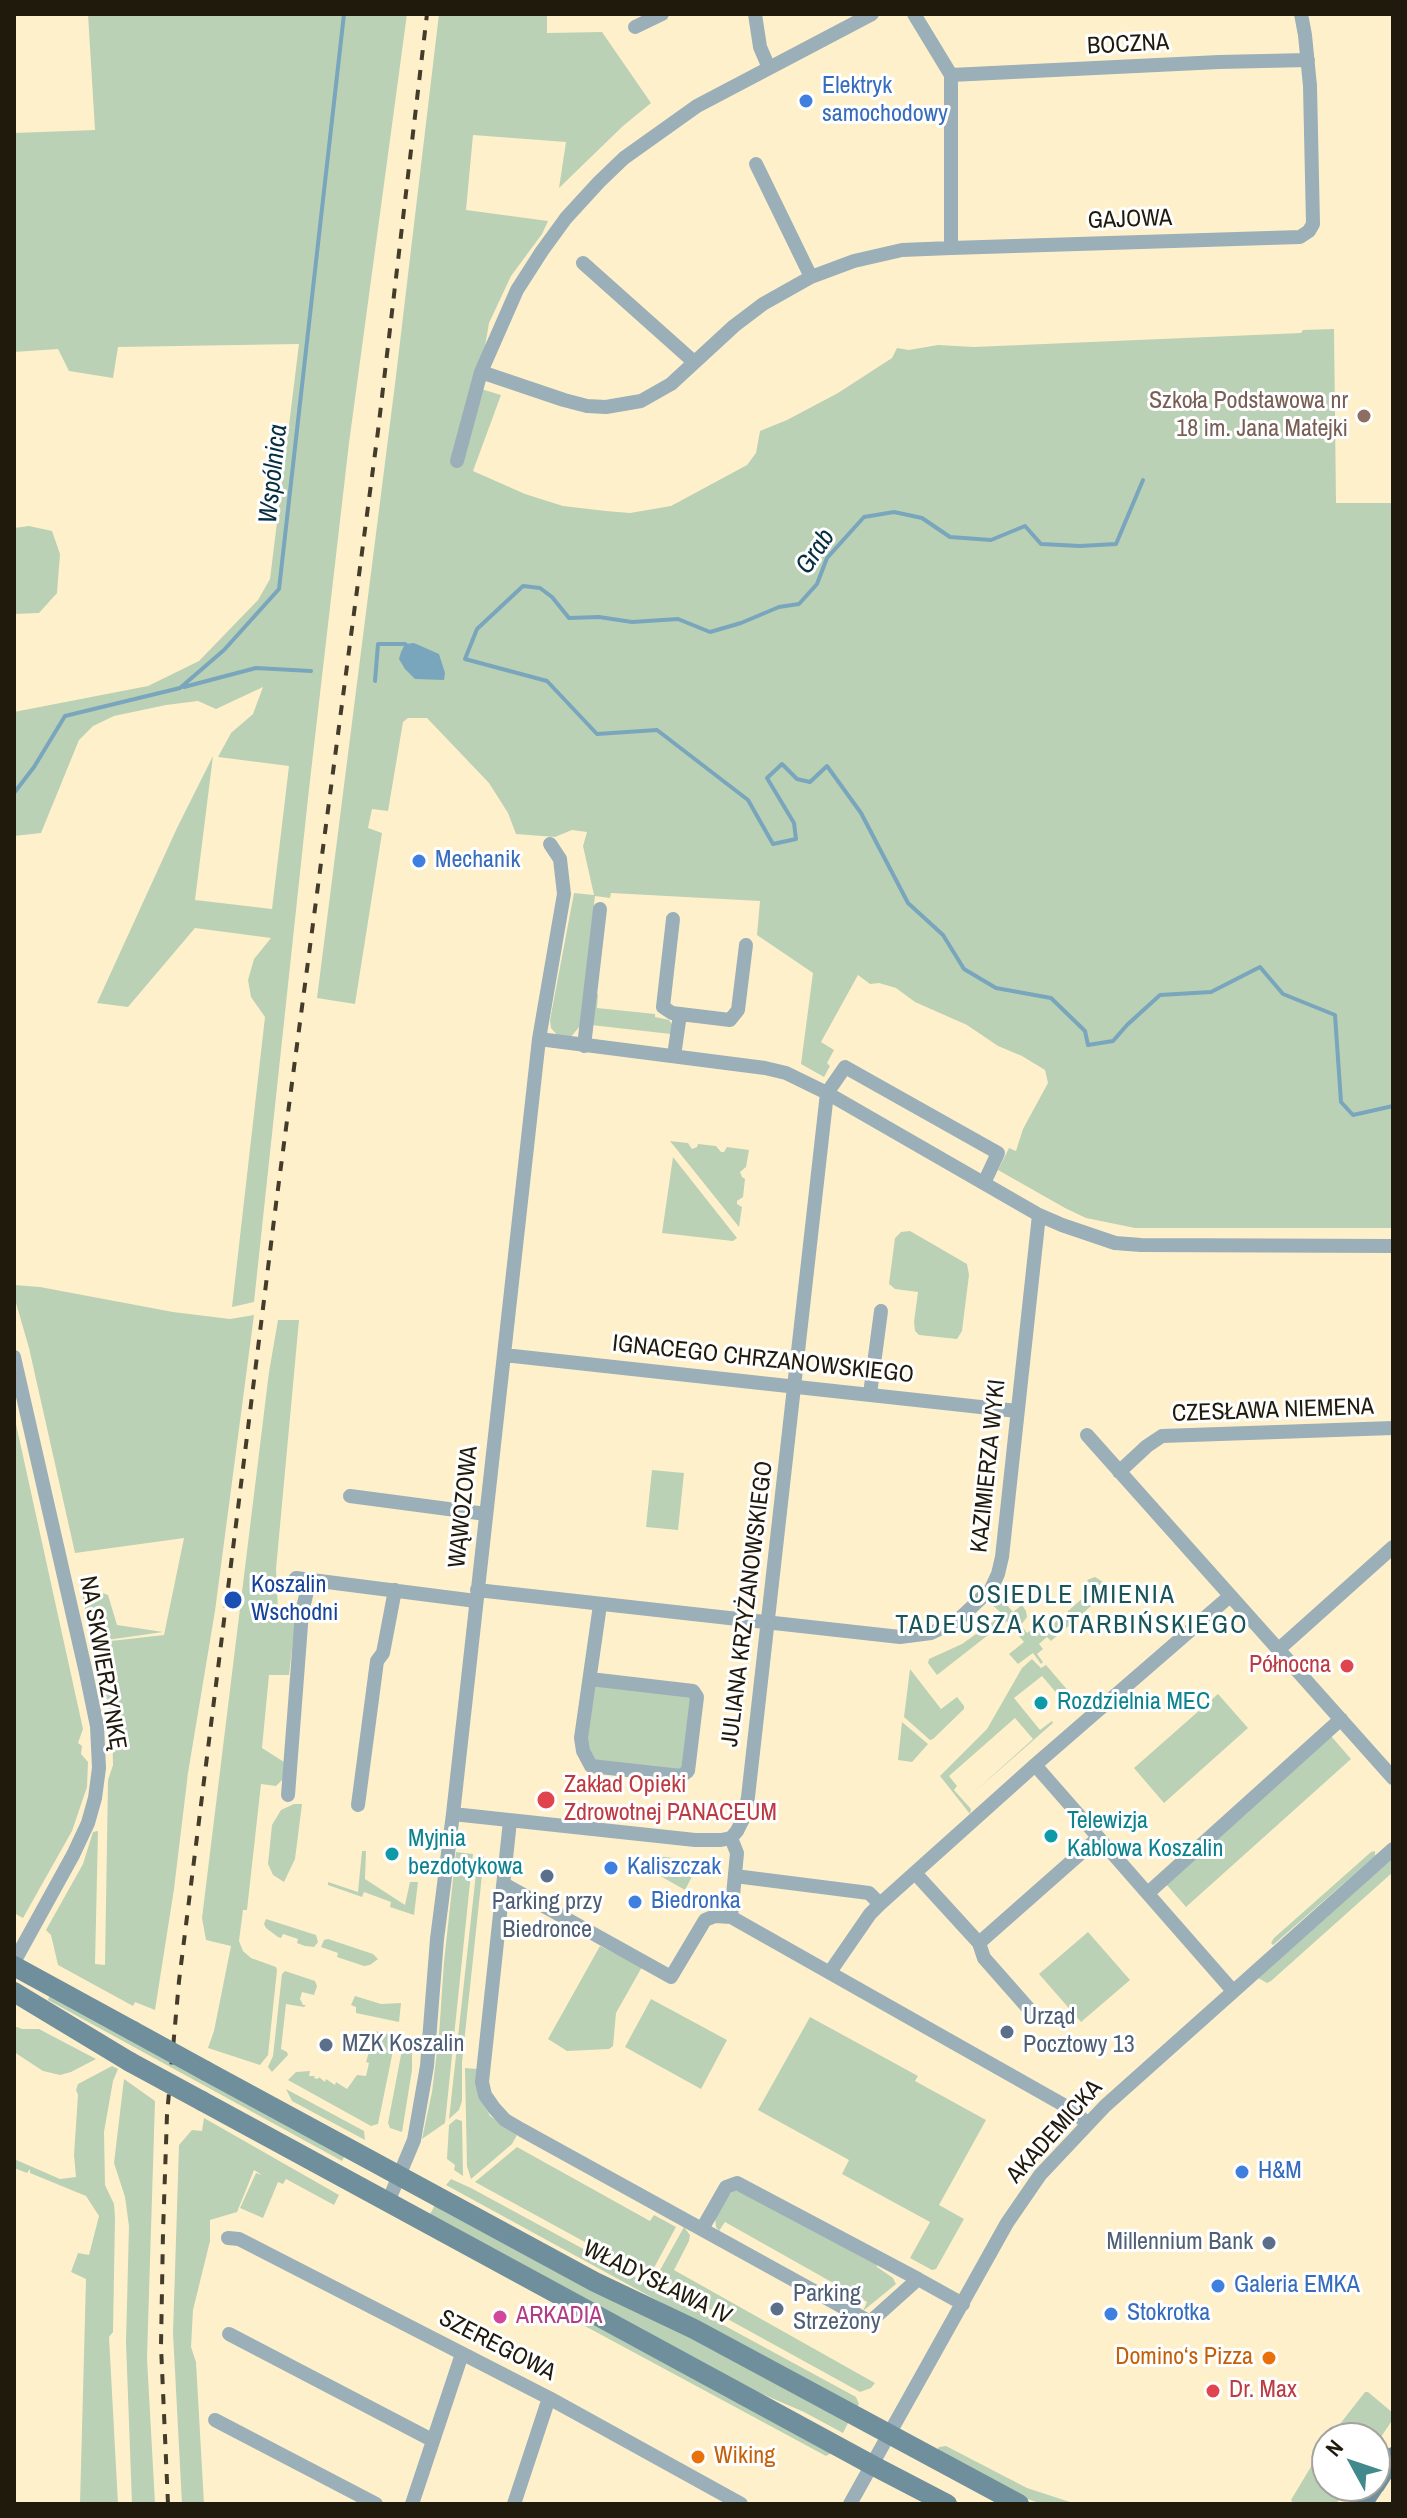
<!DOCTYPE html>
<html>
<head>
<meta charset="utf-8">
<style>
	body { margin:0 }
	#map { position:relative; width:1407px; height:2518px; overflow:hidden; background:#fff0cc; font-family:"Archivo Narrow",sans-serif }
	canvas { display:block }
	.frame { position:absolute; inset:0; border:16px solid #1f1a0c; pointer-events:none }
	.north { position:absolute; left:1311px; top:2422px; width:80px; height:80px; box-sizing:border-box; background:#fff; border:2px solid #a5a39e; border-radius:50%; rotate:310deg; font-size:22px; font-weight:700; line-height:32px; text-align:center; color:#1f1a0c }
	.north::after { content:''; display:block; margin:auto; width:28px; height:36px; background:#41898d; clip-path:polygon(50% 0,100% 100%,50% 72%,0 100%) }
</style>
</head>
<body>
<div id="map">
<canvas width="1407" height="2518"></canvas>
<div class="frame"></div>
<div class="north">N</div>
</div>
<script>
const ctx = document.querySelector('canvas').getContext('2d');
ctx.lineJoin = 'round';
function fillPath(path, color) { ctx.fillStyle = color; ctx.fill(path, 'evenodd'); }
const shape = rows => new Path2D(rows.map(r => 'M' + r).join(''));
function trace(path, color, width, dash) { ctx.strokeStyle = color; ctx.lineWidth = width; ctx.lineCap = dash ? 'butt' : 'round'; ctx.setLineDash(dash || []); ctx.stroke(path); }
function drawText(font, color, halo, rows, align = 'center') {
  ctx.font = font + ' "Archivo Narrow",sans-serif'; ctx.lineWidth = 6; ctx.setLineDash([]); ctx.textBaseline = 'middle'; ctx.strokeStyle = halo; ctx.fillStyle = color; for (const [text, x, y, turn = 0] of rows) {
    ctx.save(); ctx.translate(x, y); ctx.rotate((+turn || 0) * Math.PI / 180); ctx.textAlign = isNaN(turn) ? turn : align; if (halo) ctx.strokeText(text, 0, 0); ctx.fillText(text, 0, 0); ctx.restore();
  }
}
const green = shape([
	[88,14,407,14,349,443,309,789,254,1302,232,1307,265,1017,251,997,248,980,254,959,271,938,195,928,128,1007,97,1003,177,828,213,756,195,900,272,909,289,766,218,757,231,733,253,714,263,687,216,709,198,701,166,705,114,716,93,726,79,740,41,833,14,836,14,712,148,686,199,661,258,600,270,579,299,344,118,347,113,378,69,371,58,349,14,352,14,133,95,130],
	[439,14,547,14,547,33,602,32,651,103,623,126,559,188,566,142,473,135,466,210,548,221,542,234,511,276,489,323,478,388,501,395,473,471,525,494,563,506,606,511,630,513,671,506,747,465,756,453,760,431,787,420,838,393,892,358,897,348,909,350,938,345,974,347,1301,333,1303,330,1334,329,1336,503,1393,503,1393,1228,1135,1228,1086,1218,1065,1208,998,1170,1009,1148,1016,1151,1023,1129,1048,1083,1045,1070,1022,1056,998,1046,967,1025,915,1002,896,988,879,983,870,984,858,975,821,1042,834,1050,827,1063,830,1066,824,1077,801,1064,813,973,757,935,760,901,611,893,610,898,595,896,580,1026,570,1038,557,1035,551,1028,550,1020,574,893,594,895,583,846,587,832,572,830,555,837,516,834,508,813,489,783,427,718,408,718,403,722,388,811,372,809,368,828,382,833,355,1004,317,998,395,384],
	[29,526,52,531,60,554,57,593,39,613,14,614,14,528],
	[595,994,598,994,597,1008,655,1014,655,1017,669,1020,673,1026,671,1034,591,1025],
	[670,1141,688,1143,692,1149,697,1147,698,1144,716,1146,721,1152,724,1152,727,1147,749,1150,746,1167,740,1172,742,1177,745,1179,743,1197,737,1201,737,1204,742,1207,739,1227],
	[673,1157,737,1238,733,1241,662,1233],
	[910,1231,967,1264,969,1275,962,1331,957,1339,919,1335,915,1331,914,1322,918,1292,895,1289,889,1284,895,1238,901,1232],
	[14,1285,40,1287,173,1312,230,1319,254,1315,215,1611,188,1773,174,1889,155,2010,135,2002,133,2006,58,1965,51,1935,46,1930,83,1864,93,1832,98,1831,95,1964,105,1965,108,1780,113,1765,112,1720,93,1643,164,1635,184,1538,75,1553,29,1348,14,1296],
	[278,1320,299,1320,276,1569,278,1610,296,1615,289,1675,269,1675,262,1748,284,1762,283,1779,276,1786,261,1784,247,1910,243,1910,239,1941,243,1951,251,1958,276,1967,277,1970,268,2055,260,2065,208,2048,214,2031,231,1946,206,1940,202,1918,269,1372],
	[14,1415,83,1729,78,1743,82,1746,81,1754,88,1762,87,1787,72,1831,23,1918,14,1913],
	[652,1470,684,1473,678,1530,646,1527],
	[1095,1577,1103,1582,1092,1592,1098,1600,1051,1641,1047,1637,1039,1644,1043,1649,1037,1654,1043,1662,1041,1664,1033,1653,1018,1664,1009,1654,1024,1642,1006,1621,937,1675,928,1663,929,1659,962,1644,993,1622,1000,1612,987,1600,997,1605,1002,1597,996,1591,1000,1587,1006,1587,1015,1597,1006,1604,1013,1612,1022,1605,1026,1611,1027,1617,1021,1625,1027,1633,1034,1628,1042,1634,1093,1589,1087,1580],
	[80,1585,108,1595,117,1625,163,1632,93,1642],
	[1032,1659,1041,1668,1046,1665,1076,1700,1083,1697,1070,1709,1042,1676,1014,1698,1040,1730,1052,1721,1053,1723,973,1793,1033,1739,1015,1718,949,1776,957,1786,954,1790,971,1809,970,1814,940,1776,987,1729,1022,1668],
	[910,1669,941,1709,957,1697,964,1706,964,1709,933,1739,930,1740,904,1717],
	[593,1683,692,1697,683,1768,679,1771,593,1761,585,1743],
	[1218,1694,1248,1728,1164,1803,1134,1768],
	[902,1722,928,1744,912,1762,898,1760],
	[1331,1736,1351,1759,1186,1907,1166,1884],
	[294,1804,302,1804,295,1859,284,1882,273,1875,268,1864,272,1825,281,1810],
	[362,1851,366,1851,365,1879,405,1905,410,1882,418,1882,414,1915,390,1907,391,1902,364,1892,362,1897,328,1885,328,1882,358,1892],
	[1375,1851,1375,1856,1273,1945,1271,1943,1274,1938,1371,1852],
	[456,1852,473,1854,445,2123,422,2139,432,2092,439,2035,444,1962],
	[478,1855,484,1856,462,2062,462,2101,459,2110,449,2119],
	[656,1856,700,1861,685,1890,648,1869],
	[1393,1858,1393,1872,1271,1981,1267,1983,1258,1978],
	[266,1919,316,1935,318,1942,314,1947,305,1946,297,1943,298,1939,283,1934,281,1938,278,1937,266,1928,264,1924],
	[1088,1932,1130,1980,1081,2022,1039,1974],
	[328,1939,373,1954,378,1959,370,1965,364,1966,337,1957,338,1953,321,1947,324,1940],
	[600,1946,642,1967,616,2013,613,2046,609,2049,567,2051,548,2039],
	[285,1971,315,1981,317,1986,314,1995,302,1992,300,1999,303,2005,306,2005,304,2007,286,2004,281,2049,287,2052,288,2055,272,2072,268,2067,273,2056,282,1974],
	[50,1994,345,2155,342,2161,48,2000],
	[355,1996,381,2004,401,2003,399,2022,356,2013,356,2007,351,2005],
	[651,1999,727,2040,701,2089,625,2047],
	[810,2017,918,2076,915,2081,986,2120,939,2205,964,2219,936,2269,932,2270,910,2258,930,2222,842,2174,849,2160,758,2110],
	[14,2026,22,2029,39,2029,96,2059,71,2072,60,2075,43,2071,14,2052],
	[375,2031,396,2036,378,2124,371,2126,288,2080,296,2072,310,2071,309,2076,315,2076,314,2078,318,2079,319,2077,325,2082,326,2079,335,2085,336,2082,347,2089,357,2075,366,2076,369,2063,366,2062,372,2042,364,2038,368,2032],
	[404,2039,412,2052,412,2070,402,2132,390,2128,388,2123],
	[112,2066,118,2069,113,2081,104,2132,105,2185,114,2204,115,2217,113,2332,109,2337,118,2504,80,2504,86,2279,71,2272,78,2253,89,2255,99,2216,86,2196,30,2173,30,2169,27,2173,14,2168,14,2159,60,2179,76,2177,74,2155,78,2095,76,2090,78,2084],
	[465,2068,477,2069,480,2098,490,2116,517,2135,512,2144,471,2179,467,2166],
	[124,2079,155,2101,147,2358,155,2504,132,2504,126,2342,129,2226,125,2197,114,2163],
	[286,2089,364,2131,365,2140,292,2101],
	[204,2118,339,2195,334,2205,286,2179,283,2184,278,2182,263,2218,240,2208,256,2173,262,2175,254,2170,237,2212,210,2220,210,2241,193,2310,191,2347,196,2362,204,2504,182,2504,173,2333,179,2145,192,2130,202,2131],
	[456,2119,462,2121,463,2176,454,2170,455,2165,447,2159,449,2125],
	[517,2147,650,2221,654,2215,676,2227,649,2277,475,2182],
	[451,2179,471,2188,856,2397,859,2404,856,2409,446,2185],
	[733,2191,741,2191,876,2263,877,2267,893,2278,896,2284,863,2311,867,2302,725,2222,719,2231,716,2227,715,2218,724,2200],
	[435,2205,702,2341,849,2421,843,2433,804,2412,739,2384,429,2216],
	[684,2227,690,2235,689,2241,674,2270,875,2383,871,2388,860,2392,655,2279],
	[546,2305,574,2311,833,2452,826,2456],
	[1365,2392,1368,2392,1393,2413,1393,2419,1375,2446,1375,2438,1329,2438],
	[1327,2440,1327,2486,1348,2486,1336,2504,1294,2504,1291,2500],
	[946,2446,1027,2488,1076,2504,1042,2504,1016,2495,936,2452,939,2447]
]);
const water = shape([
	[414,643,439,654,445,673,444,680,415,679,405,669,399,659,401,652,405,644]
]);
const stream = shape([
	[1143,480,1116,544,1080,546,1041,544,1025,526,991,540,950,537,922,518,894,512,864,517,827,558,817,584,799,604,779,607,741,623,710,632,678,619,632,622,599,617,569,618,552,597,540,588,523,586,477,629,465,659,547,681,597,734,657,730,748,800,773,844,796,839,794,823,767,778,782,764,797,779,810,782,827,766,861,813,908,903,943,935,964,969,996,988,1051,998,1085,1031,1088,1045,1113,1041,1127,1025,1160,995,1211,992,1260,967,1283,994,1335,1015,1341,1102,1353,1115,1393,1106],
	[375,681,378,644,405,644,407,646],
	[184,687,256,668,311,671],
	[14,793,34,767,65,716,180,688,224,650,279,589,344,14]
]);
const minor = shape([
	[755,14,760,47,769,68],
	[914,14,951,75,951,248],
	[635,27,662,14],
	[951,75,1219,62,1308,60],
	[756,164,811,277],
	[583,263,694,362],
	[481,372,564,400,587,406,606,407,641,401,671,384,734,326,763,304,811,277,854,261,902,250,951,248,1300,237,1309,231,1313,224,1310,86,1305,35,1301,14],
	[457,461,481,372,517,290,542,251,566,218,599,182,624,158,697,106,872,14],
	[673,919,663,1007,672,1013,730,1020,738,1010,746,945],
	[539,1039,765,1068,786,1073,827,1093,1039,1215,1062,1225,1115,1243,1141,1245,1393,1246],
	[584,1046,600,909],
	[674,1056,680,1014],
	[504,1355,1017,1411],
	[14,1357,86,1673,97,1726,99,1768,95,1798,88,1823,73,1855,14,1962],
	[870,1394,881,1311],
	[1087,1435,1393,1778],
	[1119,1472,1147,1446,1162,1436,1393,1428],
	[350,1496,486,1514],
	[296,1578,476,1601],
	[477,1590,900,1637,931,1633,958,1620,991,1589,998,1574,1002,1557,1039,1215],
	[1279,1649,1393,1547],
	[590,1679,693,1691,697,1697,688,1771,681,1776,591,1766,583,1751,581,1738,600,1605],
	[1035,1765,1233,1991],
	[288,1795,302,1612,310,1579],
	[358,1805,377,1661,383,1653,395,1590],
	[453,1814,695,1840,721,1840,731,1838,737,1831,744,1817,748,1797,827,1093,845,1067,998,1153,984,1183],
	[510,1821,482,2082,485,2095,494,2108,505,2120,522,2130,870,2322,918,2279,963,2304],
	[731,1838,737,1853,731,1917],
	[915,1873,979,1943,984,1958,1036,2017],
	[735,1876,869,1893,880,1904],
	[504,1884,671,1977,705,1920,715,1916,731,1917,1069,2108,1087,2123],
	[1148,1893,1341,1719],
	[979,1943,1098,1838],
	[830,1972,870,1914,880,1904,1035,1765,1230,1596],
	[388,2202,414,2140,427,2066,437,1939,453,1814,539,1039,564,894,560,859,550,844],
	[702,2229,726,2187,737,2183,918,2279],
	[228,2238,239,2239,549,2398,741,2504],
	[229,2334,432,2440],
	[215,2420,376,2504],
	[412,2504,462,2354],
	[514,2504,549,2398],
	[850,2504,1007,2223,1040,2175,1105,2106,1393,1849]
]);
const secondary = shape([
	[14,1966,133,2031],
	[14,1992,130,2062],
	[206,2071,595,2282,694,2329,1019,2504],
	[202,2101,872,2465,947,2504],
	[1375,2485,1393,2457],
	[1362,2504,1374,2486]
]);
const rail = shape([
	[168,2504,161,2346,163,2232,167,2115,179,1981,276,1204,378,431,427,14]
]);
const secondaryBridge = shape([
	[133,2031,206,2071],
	[130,2062,202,2101]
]);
const markers = [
	[806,101,8,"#3f7fe0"],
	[1364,416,8,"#8d6e63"],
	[419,861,8,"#3f7fe0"],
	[233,1600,10,"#1a4fb4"],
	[1347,1666,8,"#e0444e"],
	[1041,1703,8,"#0f9aa8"],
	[546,1800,10,"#e0444e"],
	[1051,1836,8,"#0f9aa8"],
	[392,1854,8,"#0f9aa8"],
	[611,1868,8,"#3f7fe0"],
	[547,1876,8,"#5c6f8a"],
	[635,1902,8,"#3f7fe0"],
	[1007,2032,8,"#5c6f8a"],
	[326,2045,8,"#5c6f8a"],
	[1242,2172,8,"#3f7fe0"],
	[1269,2243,8,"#5c6f8a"],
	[1218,2286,8,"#3f7fe0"],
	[777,2309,8,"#5c6f8a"],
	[1111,2314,8,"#3f7fe0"],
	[500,2317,8,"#d1479c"],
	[1269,2358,8,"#e8710a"],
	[1213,2391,8,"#e0444e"],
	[698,2457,8,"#e8710a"]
];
const streetNames = [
	["BOCZNA",1128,45,-3],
	["GAJOWA",1130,220,-2],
	["IGNACEGO CHRZANOWSKIEGO",763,1360,6],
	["CZESŁAWA NIEMENA",1273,1411,-2],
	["KAZIMIERZA WYKI",989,1466,-84],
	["WĄWOZOWA",464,1507,-84],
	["JULIANA KRZYŻANOWSKIEGO",748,1604,-83],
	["NA SKWIERZYNKĘ",102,1663,80],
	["AKADEMICKA",1055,2132,-48],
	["WŁADYSŁAWA IV",657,2283,26],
	["SZEREGOWA",497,2346,27]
];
const shopNames = [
	["Elektryk",822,87],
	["samochodowy",822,115],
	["Mechanik",435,861],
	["Kaliszczak",627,1868],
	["Biedronka",651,1902],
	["H&M",1258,2172],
	["Galeria EMKA",1234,2286],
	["Stokrotka",1127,2314]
];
const educationNames = [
	["Szkoła Podstawowa nr",1348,402],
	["18 im. Jana Matejki",1348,430]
];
const transitNames = [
	["Koszalin",251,1586],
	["Wschodni",251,1614]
];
const healthNames = [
	["Północna",1331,1666,"right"],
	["Zakład Opieki",564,1786],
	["Zdrowotnej PANACEUM",564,1814],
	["Dr. Max",1229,2391]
];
const cultureNames = [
	["Rozdzielnia MEC",1057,1703],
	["Telewizja",1067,1822],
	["Kablowa Koszalin",1067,1850],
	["Myjnia",408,1840],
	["bezdotykowa",408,1868]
];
const serviceNames = [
	["Parking przy",547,1903,"center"],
	["Biedronce",547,1931,"center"],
	["Urząd",1023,2018],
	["Pocztowy 13",1023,2046],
	["MZK Koszalin",342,2045],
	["Millennium Bank",1253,2243,"right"],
	["Parking",793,2295],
	["Strzeżony",793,2323]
];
const hotelNames = [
	["ARKADIA",516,2317]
];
const foodNames = [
	["Domino‘s Pizza",1253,2358],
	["Wiking",714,2457,"left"]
];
const waterNames = [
	["Wspólnica",274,474,-84],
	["Grab",816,552,-56]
];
const neighbourhoodNames = [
	["OSIEDLE IMIENIA",1072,1596],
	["TADEUSZA KOTARBIŃSKIEGO",1072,1626]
];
fillPath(green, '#bbd1b5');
fillPath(water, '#79a6bd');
trace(stream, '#79a6bd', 4);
trace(minor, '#9aafb8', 14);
trace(secondary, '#708f9c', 20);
trace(rail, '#433c2b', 4, [10, 10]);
trace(secondaryBridge, '#708f9c', 20);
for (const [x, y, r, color] of markers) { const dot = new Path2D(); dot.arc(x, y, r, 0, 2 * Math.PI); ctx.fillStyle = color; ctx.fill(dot); trace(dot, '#fff', 3); }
drawText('24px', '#1f1a0c', '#fff', streetNames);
drawText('24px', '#366cbe', '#fff', shopNames, 'left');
drawText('24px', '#785e54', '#fff', educationNames, 'right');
drawText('24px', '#164399', '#fff', transitNames, 'left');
drawText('24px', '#be3a42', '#fff', healthNames, 'left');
drawText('24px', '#0d838f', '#fff', cultureNames, 'left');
drawText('24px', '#4e5e75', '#fff', serviceNames, 'left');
drawText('24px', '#b23c85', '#fff', hotelNames, 'left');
drawText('24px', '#c56008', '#fff', foodNames, 'right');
drawText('italic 26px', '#052f40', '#fff', waterNames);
ctx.letterSpacing = '2px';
drawText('26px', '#195559', '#fff', neighbourhoodNames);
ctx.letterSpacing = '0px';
</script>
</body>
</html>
